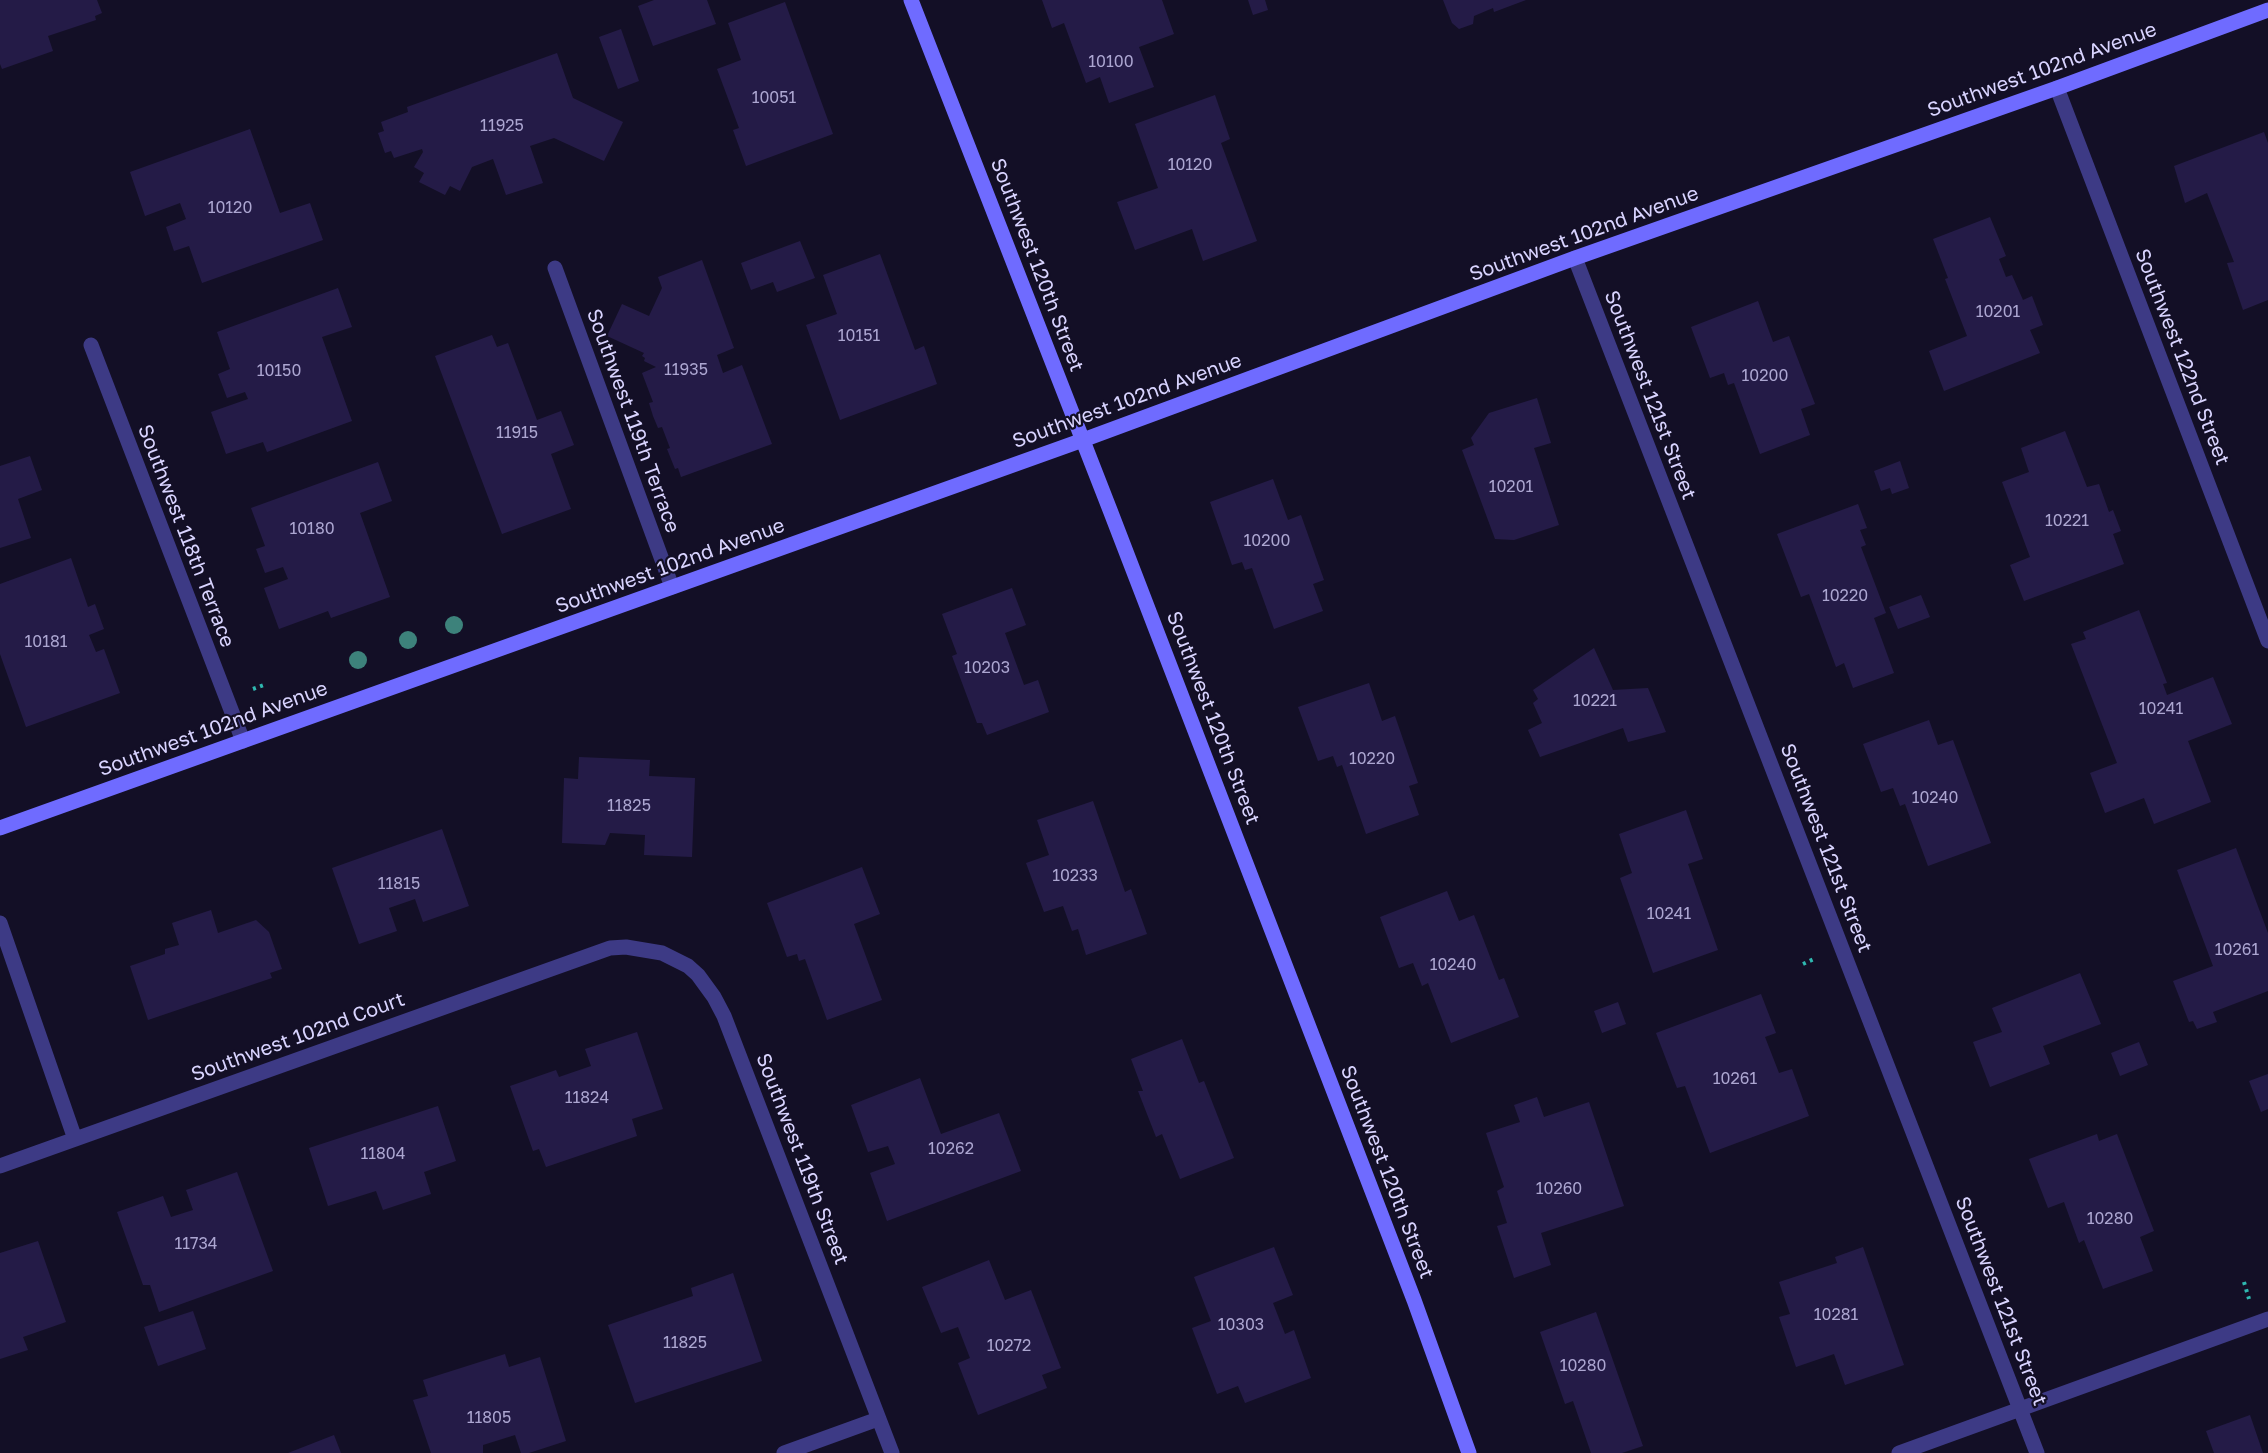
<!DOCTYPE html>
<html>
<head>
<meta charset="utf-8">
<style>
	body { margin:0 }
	canvas { display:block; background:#130f26 }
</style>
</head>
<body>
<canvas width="2268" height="1453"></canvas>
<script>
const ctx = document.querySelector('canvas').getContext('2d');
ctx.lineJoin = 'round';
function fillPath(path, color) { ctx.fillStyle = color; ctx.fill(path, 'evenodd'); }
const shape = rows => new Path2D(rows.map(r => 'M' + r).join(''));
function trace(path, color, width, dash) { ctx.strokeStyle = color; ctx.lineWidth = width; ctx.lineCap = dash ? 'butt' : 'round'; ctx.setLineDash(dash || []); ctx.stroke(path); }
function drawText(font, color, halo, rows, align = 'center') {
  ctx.font = font + ' "Golos Text",sans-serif'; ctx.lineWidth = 4.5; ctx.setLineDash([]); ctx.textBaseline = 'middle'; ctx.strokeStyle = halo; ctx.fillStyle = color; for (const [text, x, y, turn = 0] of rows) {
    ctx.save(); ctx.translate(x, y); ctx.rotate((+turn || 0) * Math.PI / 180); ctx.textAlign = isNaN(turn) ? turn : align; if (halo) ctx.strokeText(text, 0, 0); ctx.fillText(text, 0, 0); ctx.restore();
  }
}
const building = shape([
	[0,0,97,0,102,13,95,16,96,20,48,36,53,51,2,69,0,64],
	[654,0,707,0,716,24,653,46,638,6],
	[1042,0,1162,0,1174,34,1139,47,1154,87,1109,103,1100,77,1086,83,1064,23,1052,28],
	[1248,0,1265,0,1268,10,1253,15],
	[1443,0,1526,0,1494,12,1493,8,1474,16,1473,24,1459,29,1452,23],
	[785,2,833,134,746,166,733,130,739,128,717,69,741,60,728,23],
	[621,29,639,81,618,89,599,37],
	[557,53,573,98,623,122,604,161,554,138,530,146,543,183,506,195,493,159,472,167,460,191,450,186,445,195,419,182,424,173,414,167,423,152,422,149,394,158,391,151,385,153,378,133,384,131,381,122,408,112,407,107],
	[1215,95,1230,139,1221,143,1257,241,1203,261,1192,229,1135,250,1117,202,1158,188,1135,124],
	[250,129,280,213,310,203,323,240,202,283,189,246,174,251,166,227,186,219,180,203,145,216,130,172],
	[2264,132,2268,143,2268,300,2243,310,2227,263,2234,262,2207,193,2185,203,2174,166],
	[1990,217,2006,256,1999,259,2006,277,2012,275,2023,300,2032,296,2043,325,2030,330,2040,353,1944,391,1929,351,1967,336,1945,279,1948,278,1933,239],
	[800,241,815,278,777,292,773,282,751,290,741,263],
	[880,254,915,350,924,346,937,384,840,420,806,325,837,314,823,275],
	[702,260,734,348,717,355,723,373,742,365,772,444,681,477,678,468,675,469,667,449,670,448,662,427,658,428,653,416,649,403,653,402,642,373,656,367,644,361,645,358,642,356,644,353,607,336,622,304,649,316,662,288,658,277],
	[338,288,352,327,322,337,352,421,267,452,263,442,226,454,211,412,248,399,245,392,227,398,218,374,230,369,217,332],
	[1758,301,1773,342,1789,336,1815,404,1801,409,1810,435,1760,454,1734,383,1728,385,1724,373,1710,378,1691,327],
	[492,335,497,347,508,343,537,420,561,411,574,445,551,454,571,509,502,534,435,356],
	[1537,398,1551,443,1534,448,1559,525,1514,540,1495,539,1462,450,1474,445,1471,438,1489,413],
	[2065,431,2087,487,2099,484,2109,512,2113,510,2121,531,2113,534,2124,564,2024,601,2010,565,2030,557,2002,482,2029,472,2021,448],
	[30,456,42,490,18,499,31,538,0,548,0,466],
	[1900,461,1909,488,1892,494,1890,488,1881,491,1874,471],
	[378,462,392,501,360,513,390,597,331,618,328,611,279,629,264,588,288,579,283,567,265,573,256,549,265,546,251,508],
	[1273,479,1288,520,1301,515,1324,580,1313,584,1323,611,1274,629,1252,568,1245,570,1242,562,1232,565,1210,502],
	[1858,504,1867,528,1860,530,1866,545,1861,547,1886,613,1874,618,1894,673,1853,688,1844,663,1836,667,1809,594,1801,597,1777,534],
	[71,558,88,607,95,604,104,629,89,635,96,652,104,649,120,693,26,727,0,654,0,584],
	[1012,588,1026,625,1005,633,1024,685,1038,680,1049,712,987,735,982,723,977,723,952,656,957,654,942,614],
	[1921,595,1930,617,1898,629,1889,607],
	[2139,610,2167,683,2163,684,2167,695,2213,677,2232,724,2188,741,2211,802,2154,824,2144,798,2105,813,2090,773,2117,763,2071,644,2086,639,2083,632],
	[1594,648,1613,690,1648,688,1666,732,1628,742,1623,728,1540,757,1528,730,1542,723,1533,703,1538,699,1533,690],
	[1369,683,1382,721,1395,716,1418,783,1409,786,1419,815,1366,834,1342,765,1337,767,1333,756,1318,761,1298,707],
	[1929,720,1938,745,1953,740,1991,843,1928,866,1905,804,1900,806,1893,788,1881,792,1863,744],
	[579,757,650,760,649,776,695,778,692,857,644,855,645,835,610,833,605,845,562,843,564,778,578,779],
	[1093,801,1125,892,1131,889,1147,934,1086,955,1078,929,1072,931,1063,906,1044,912,1026,863,1049,855,1037,820],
	[1686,810,1703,859,1688,864,1718,950,1653,973,1620,878,1632,873,1619,834],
	[442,829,469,906,423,922,415,899,389,908,397,931,359,944,332,868],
	[2236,848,2268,933,2268,991,2213,1012,2217,1022,2197,1029,2193,1021,2189,1022,2173,981,2213,966,2177,870],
	[862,867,880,914,854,924,882,1000,827,1020,805,959,799,961,797,954,787,957,767,903],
	[1447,891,1459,921,1474,915,1499,980,1504,978,1519,1017,1451,1043,1428,983,1422,986,1413,963,1399,968,1380,917],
	[211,910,218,933,256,920,269,932,282,969,270,973,272,978,148,1020,130,966,165,954,165,949,179,945,172,923],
	[2080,973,2101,1024,2043,1046,2050,1064,1990,1087,1973,1042,2002,1032,1992,1008],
	[1761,994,1776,1033,1765,1037,1779,1073,1792,1069,1809,1116,1710,1153,1685,1086,1677,1088,1656,1033],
	[1618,1002,1626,1024,1602,1033,1594,1011],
	[637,1032,663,1109,632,1119,637,1136,546,1167,539,1149,533,1151,510,1086,556,1070,559,1077,591,1066,585,1049],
	[1182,1039,1199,1083,1204,1081,1234,1158,1180,1179,1162,1134,1156,1137,1138,1091,1143,1091,1131,1059],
	[2139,1042,2148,1065,2120,1076,2111,1053],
	[2268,1074,2268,1109,2261,1112,2249,1081],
	[920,1078,941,1134,999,1113,1021,1171,887,1221,870,1173,895,1164,888,1146,868,1152,851,1105],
	[1537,1097,1544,1117,1589,1102,1624,1206,1541,1233,1551,1265,1514,1278,1497,1226,1507,1223,1497,1191,1504,1187,1486,1133,1520,1122,1514,1105],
	[438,1106,456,1161,424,1172,431,1194,383,1210,376,1191,328,1206,309,1148],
	[2097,1134,2099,1141,2117,1134,2154,1231,2140,1237,2153,1271,2103,1289,2084,1240,2079,1243,2064,1202,2048,1208,2029,1159],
	[237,1172,273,1271,159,1312,150,1285,143,1285,117,1212,163,1196,171,1217,193,1210,186,1190],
	[38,1241,66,1322,23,1337,28,1350,0,1359,0,1253],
	[1274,1247,1293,1295,1273,1303,1285,1334,1294,1330,1311,1378,1245,1403,1238,1386,1217,1394,1192,1328,1211,1321,1194,1277],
	[1863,1247,1904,1365,1845,1385,1834,1354,1796,1367,1779,1317,1790,1314,1779,1282,1837,1263,1835,1257],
	[989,1260,1005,1300,1031,1290,1061,1368,1042,1375,1047,1388,978,1415,958,1363,970,1358,958,1327,941,1333,922,1287],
	[733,1273,762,1361,635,1403,608,1325,693,1296,691,1288],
	[193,1311,206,1349,158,1366,144,1327],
	[1596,1312,1643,1446,1622,1453,1591,1453,1573,1401,1565,1404,1540,1332],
	[505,1354,509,1367,540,1357,566,1441,529,1453,521,1453,515,1435,483,1445,483,1453,431,1453,413,1400,428,1396,423,1380],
	[2250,1415,2263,1453,2214,1453,2206,1431],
	[334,1435,341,1453,288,1453]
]);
const path = shape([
	[253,689,264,685],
	[1803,964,1816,958],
	[2244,1282,2249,1299]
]);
const street = shape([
	[2057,88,2268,641],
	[1575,258,2037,1453],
	[555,268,672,587],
	[91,345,243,741],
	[0,923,75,1139],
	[0,1166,610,948,626,947,662,953,688,966,698,975,714,997,724,1016,892,1453],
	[784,1453,878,1419],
	[1899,1453,2268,1319]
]);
const secondary = shape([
	[911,0,1110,510,1414,1300,1469,1453],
	[0,828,1083,440,1575,258,2057,88,2268,10]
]);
const trees = [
	[454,625],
	[408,640],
	[358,660]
];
const numberNames = [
	["10100",1111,62],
	["10051",774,98],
	["11925",502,126],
	["10120",1190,165],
	["10120",230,208],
	["10201",1998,312],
	["10151",859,336],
	["11935",686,370],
	["10150",279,371],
	["10200",1765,376],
	["11915",517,433],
	["10201",1511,487],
	["10221",2067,521],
	["10180",312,529],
	["10200",1267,541],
	["10220",1845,596],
	["10181",46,642],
	["10203",987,668],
	["10221",1595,701],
	["10241",2161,709],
	["10220",1372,759],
	["10240",1935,798],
	["11825",629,806],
	["10233",1075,876],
	["11815",399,884],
	["10241",1669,914],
	["10261",2237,950],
	["10240",1453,965],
	["10261",1735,1079],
	["11824",587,1098],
	["10262",951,1149],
	["11804",383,1154],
	["10260",1559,1189],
	["10280",2110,1219],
	["11734",196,1244],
	["10281",1836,1315],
	["10303",1241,1325],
	["11825",685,1343],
	["10272",1009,1346],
	["10280",1583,1366],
	["11805",489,1418]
];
const streetNames = [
	["Southwest 102nd Avenue",2042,70,-20],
	["Southwest 102nd Avenue",1584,234,-20],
	["Southwest 120th Street",1037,265,69],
	["Southwest 122nd Street",2182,357,69],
	["Southwest 121st Street",1650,395,69],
	["Southwest 102nd Avenue",1127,401,-20],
	["Southwest 119th Terrace",633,421,70],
	["Southwest 118th Terrace",186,536,69],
	["Southwest 102nd Avenue",670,566,-20],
	["Southwest 120th Street",1213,718,69],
	["Southwest 102nd Avenue",213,729,-20],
	["Southwest 121st Street",1826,848,69],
	["Southwest 102nd Court",298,1037,-20],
	["Southwest 119th Street",802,1159,69],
	["Southwest 120th Street",1387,1172,69],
	["Southwest 121st Street",2001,1301,69]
];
fillPath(building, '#241b47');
trace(path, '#2fb8b0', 4, [3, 4.5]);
trace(street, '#3d3a85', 15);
trace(secondary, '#6f6bff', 15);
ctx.fillStyle = '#3d827b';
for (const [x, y] of trees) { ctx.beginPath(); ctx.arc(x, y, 9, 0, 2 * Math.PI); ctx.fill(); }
drawText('16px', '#aca6d1', null, numberNames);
drawText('20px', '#d9d4ff', '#130f26', streetNames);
</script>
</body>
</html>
